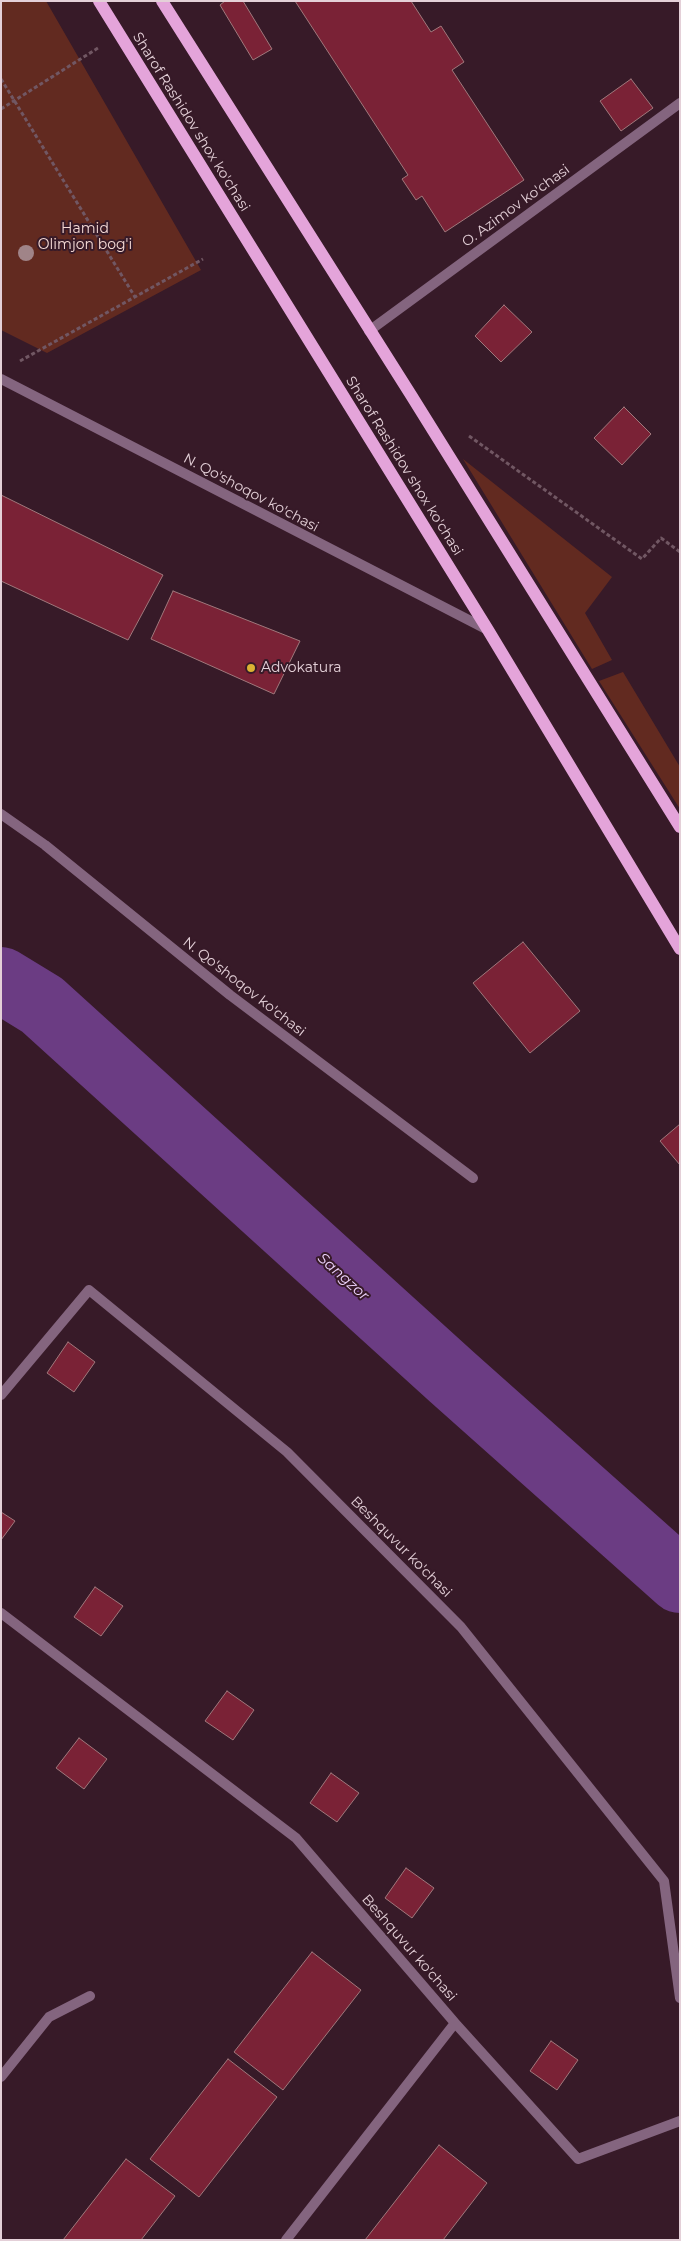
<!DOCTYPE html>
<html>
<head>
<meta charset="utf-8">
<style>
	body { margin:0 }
	#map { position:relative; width:681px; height:2241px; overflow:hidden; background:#371a28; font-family:Montserrat,sans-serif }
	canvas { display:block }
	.frame { position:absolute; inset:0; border:2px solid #e4d0d8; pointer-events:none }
</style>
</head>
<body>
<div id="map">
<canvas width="681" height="2241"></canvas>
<div class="frame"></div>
</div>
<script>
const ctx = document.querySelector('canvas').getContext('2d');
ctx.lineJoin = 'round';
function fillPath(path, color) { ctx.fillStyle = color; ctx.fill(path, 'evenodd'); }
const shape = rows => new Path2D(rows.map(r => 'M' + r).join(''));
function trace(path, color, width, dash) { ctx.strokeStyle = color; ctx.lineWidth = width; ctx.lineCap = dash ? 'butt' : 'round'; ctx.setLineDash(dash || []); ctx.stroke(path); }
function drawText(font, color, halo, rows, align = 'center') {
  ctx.font = font + ' Montserrat,sans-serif'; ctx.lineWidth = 4; ctx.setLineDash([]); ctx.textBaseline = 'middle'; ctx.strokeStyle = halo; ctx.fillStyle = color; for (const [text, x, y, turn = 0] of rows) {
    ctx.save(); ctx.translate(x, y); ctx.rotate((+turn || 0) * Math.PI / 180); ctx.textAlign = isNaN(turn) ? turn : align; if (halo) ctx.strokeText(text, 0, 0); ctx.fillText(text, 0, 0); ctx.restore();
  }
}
const green = shape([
	[1,1,46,1,201,270,47,353,1,330],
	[463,459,612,577,585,613,612,660,592,669],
	[623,672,680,767,680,809,599,681]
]);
const river = shape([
	[1,980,42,1005,452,1377,680,1580]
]);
const building = shape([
	[225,1,243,1,272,49,253,60,220,5,225,1],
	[295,1,411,1,431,32,441,26,464,62,452,70,524,180,445,232,422,196,416,200,402,179,408,175,295,1],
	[631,79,653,108,621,131,600,101,631,79],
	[504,305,532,332,501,362,475,336,504,305],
	[624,407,651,434,622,465,594,438,624,407],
	[1,495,163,575,128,640,1,581,1,495],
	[173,591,300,641,274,694,151,639,173,591],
	[523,942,580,1011,530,1053,473,983,523,942],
	[680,1124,680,1165,660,1141,680,1124],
	[68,1342,95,1362,74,1392,47,1373,68,1342],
	[1,1512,15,1521,1,1540,1,1512],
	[95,1587,123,1606,101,1636,74,1617,95,1587],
	[227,1691,254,1710,233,1740,205,1721,227,1691],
	[79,1738,107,1759,84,1789,56,1768,79,1738],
	[331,1773,359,1793,337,1822,310,1803,331,1773],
	[406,1868,434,1888,412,1918,385,1898,406,1868],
	[312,1952,361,1990,283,2090,234,2052,312,1952],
	[551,2041,578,2060,557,2090,530,2071,551,2041],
	[228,2059,277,2097,199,2197,150,2159,228,2059],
	[439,2145,487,2183,443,2240,365,2240,439,2145],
	[126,2159,175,2196,141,2240,63,2240,126,2159]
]);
const path = shape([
	[1,79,135,297],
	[1,109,98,48],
	[20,361,203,259],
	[469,436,642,559,661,538,680,552]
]);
const service = shape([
	[1,379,488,630],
	[1,814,45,845,230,995,473,1178],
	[1,2077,49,2017,90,1996]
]);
const minor = shape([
	[369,331,680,103],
	[1,1395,89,1290,287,1452,461,1627,664,1881,680,1998],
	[1,1613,296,1838,455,2023,578,2159,680,2121],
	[286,2240,455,2023]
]);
const primary = shape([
	[99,1,488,630,680,949],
	[162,1,411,395,680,827]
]);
const trees = [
	[26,253]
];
const markers = [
	[251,668,5,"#dbb233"]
];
const streetNames = [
	["Sharof Rashidov shox ko'chasi",191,122,58],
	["O. Azimov ko'chasi",516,206,-36],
	["Sharof Rashidov shox ko'chasi",404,466,58],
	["N. Qo'shoqov ko'chasi",251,493,28],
	["N. Qo'shoqov ko'chasi",244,987,38],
	["Beshquvur ko'chasi",401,1547,45],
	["Beshquvur ko'chasi",409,1948,49]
];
const parkNames = [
	["Hamid",85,229],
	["Olimjon bog'i",85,245]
];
const poiNames = [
	["Advokatura",261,668]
];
const waterNames = [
	["Sangzor",343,1277,42]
];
fillPath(green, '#622a20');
trace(river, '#6b3c83', 66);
fillPath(building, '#7a2236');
trace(building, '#a0787c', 1);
trace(path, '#715763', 3, [4, 2.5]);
trace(service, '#84657f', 10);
trace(minor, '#84657f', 10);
trace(primary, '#e4a4da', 12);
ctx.fillStyle = '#a08488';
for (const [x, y] of trees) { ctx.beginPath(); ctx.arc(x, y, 8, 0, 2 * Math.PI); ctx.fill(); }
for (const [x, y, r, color] of markers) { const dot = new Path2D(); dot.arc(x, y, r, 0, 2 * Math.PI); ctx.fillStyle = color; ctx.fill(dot); trace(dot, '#371a28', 2); }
drawText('14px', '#e4d0d8', '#371a28', streetNames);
drawText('14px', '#f6dbd6', '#371a28', parkNames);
drawText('14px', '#e4d0d8', '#371a28', poiNames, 'left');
drawText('italic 15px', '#eed4fd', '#371a28', waterNames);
</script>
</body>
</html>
